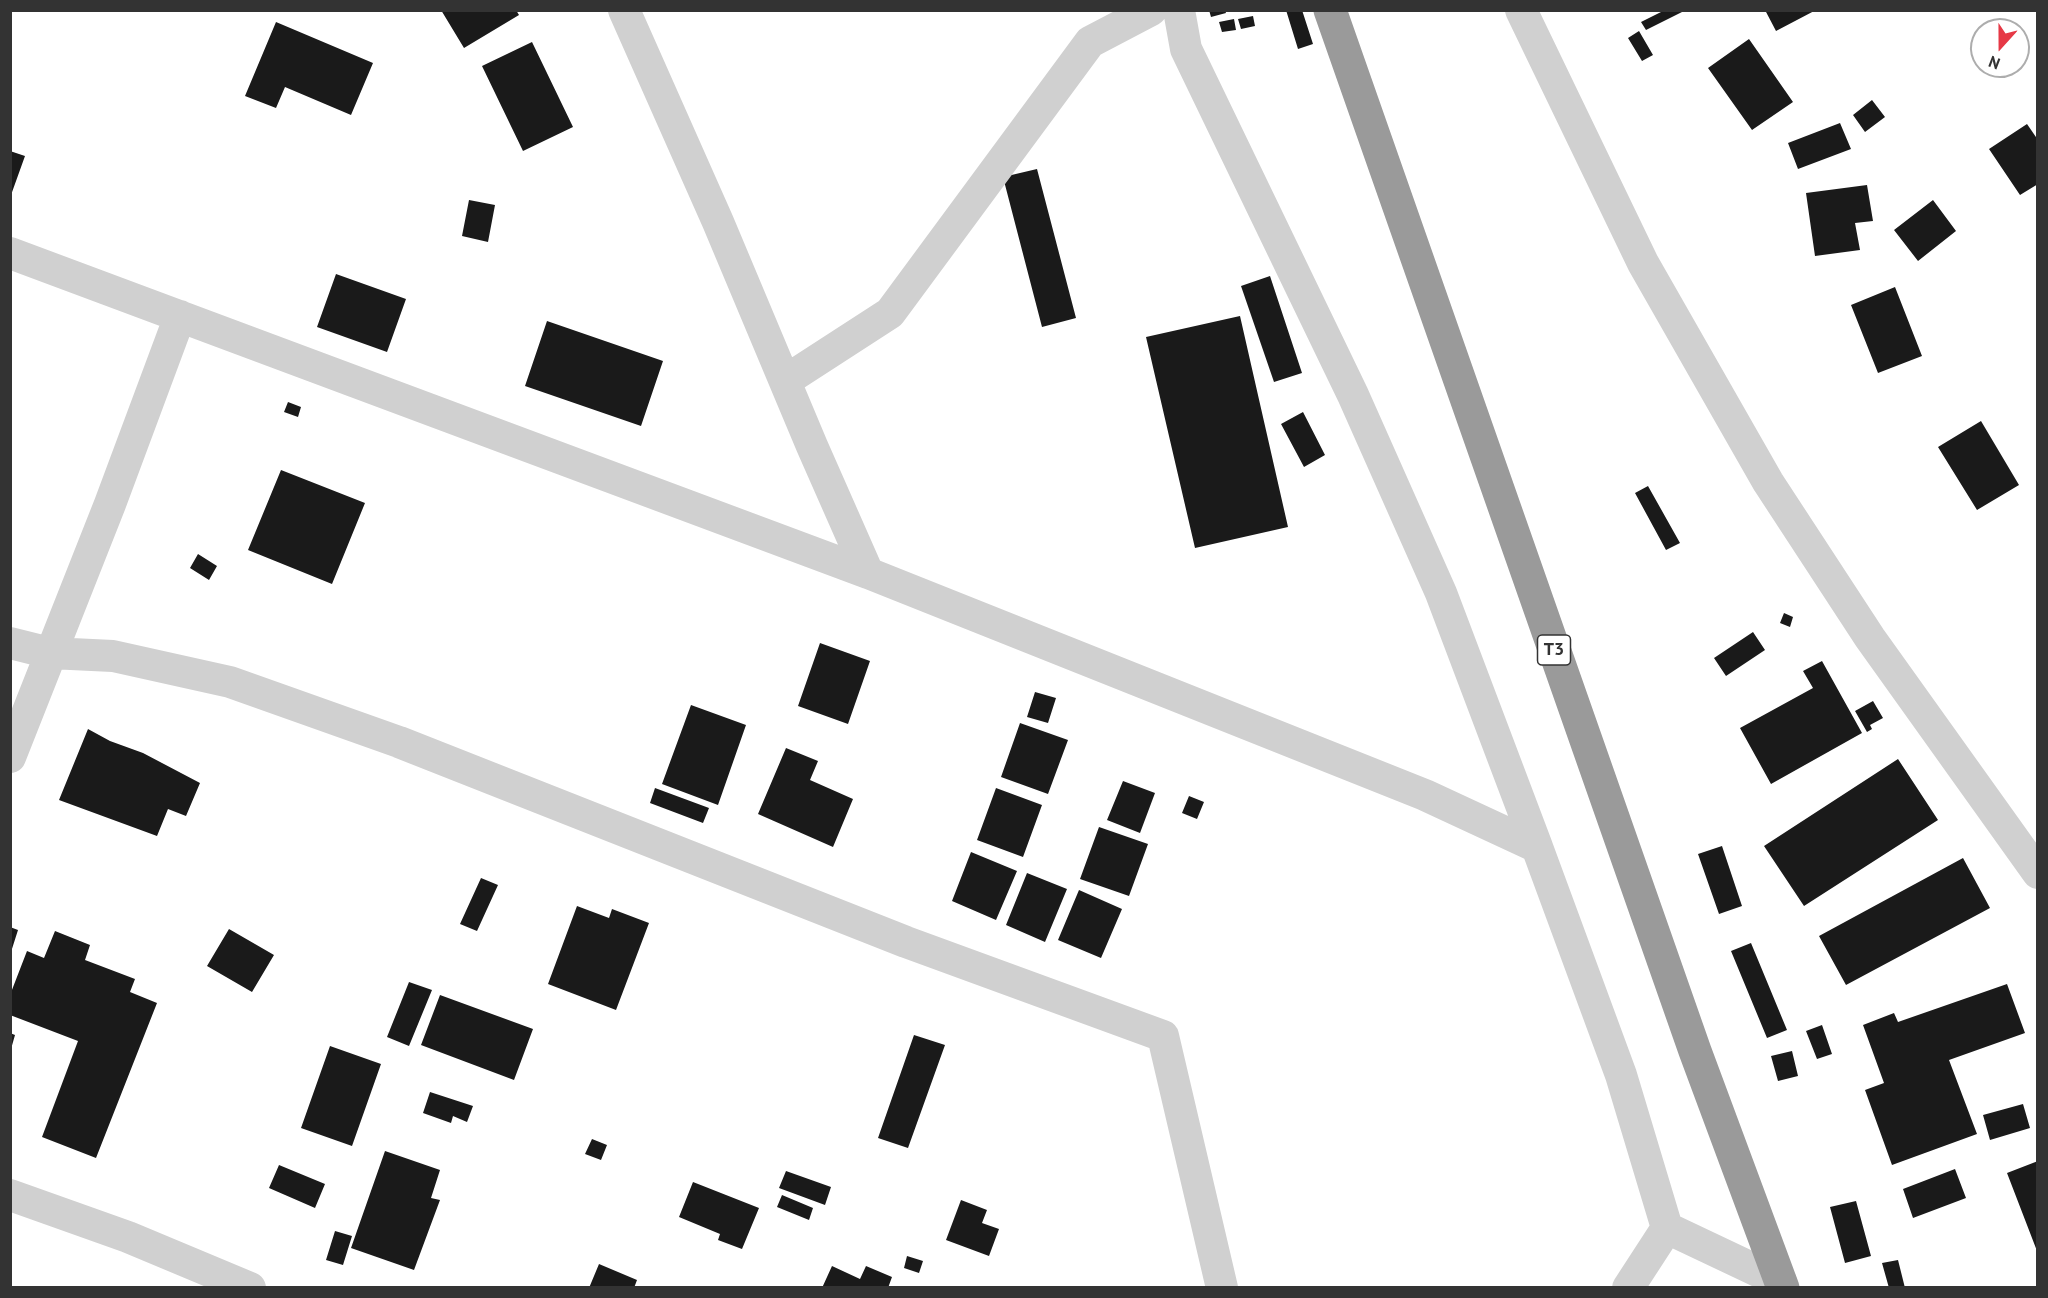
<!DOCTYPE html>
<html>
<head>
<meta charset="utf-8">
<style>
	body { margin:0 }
	#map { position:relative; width:2048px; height:1298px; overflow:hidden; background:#fff; font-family:"PT Sans",sans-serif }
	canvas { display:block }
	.frame { position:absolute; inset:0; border:12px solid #333; pointer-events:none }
	.north { position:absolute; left:1970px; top:18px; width:60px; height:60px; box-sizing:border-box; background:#fff; border:2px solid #adadad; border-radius:50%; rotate:201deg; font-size:16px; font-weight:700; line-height:24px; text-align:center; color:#333 }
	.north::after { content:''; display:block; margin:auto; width:21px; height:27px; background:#e63946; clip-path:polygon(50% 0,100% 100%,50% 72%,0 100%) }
</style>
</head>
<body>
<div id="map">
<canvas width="2048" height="1298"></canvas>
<div class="frame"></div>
<div class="north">N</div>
</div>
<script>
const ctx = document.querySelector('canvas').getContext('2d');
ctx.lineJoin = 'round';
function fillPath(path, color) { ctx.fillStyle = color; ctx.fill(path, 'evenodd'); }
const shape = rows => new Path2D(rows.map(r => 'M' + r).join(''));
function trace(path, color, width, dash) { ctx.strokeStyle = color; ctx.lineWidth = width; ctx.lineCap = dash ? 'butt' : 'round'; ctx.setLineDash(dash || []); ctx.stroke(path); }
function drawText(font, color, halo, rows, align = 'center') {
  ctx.font = font + ' "PT Sans",sans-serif'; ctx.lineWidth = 6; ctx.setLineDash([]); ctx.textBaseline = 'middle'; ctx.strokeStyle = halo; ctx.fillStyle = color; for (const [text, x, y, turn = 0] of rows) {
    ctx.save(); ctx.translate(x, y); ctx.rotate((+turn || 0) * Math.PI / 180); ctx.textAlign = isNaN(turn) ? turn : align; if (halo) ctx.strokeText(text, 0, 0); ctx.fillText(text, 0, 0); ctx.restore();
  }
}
const building = shape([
	[441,10,516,10,519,15,464,48],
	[1209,10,1225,10,1226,13,1211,17],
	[1286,10,1302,10,1313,44,1298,49],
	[1665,10,1686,10,1646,30,1641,22],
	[1765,10,1816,10,1776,31],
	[1253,16,1255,26,1241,29,1238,19],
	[1234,19,1236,30,1222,32,1219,22],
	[276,22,373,63,351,115,285,87,276,108,245,96],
	[1639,31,1653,55,1642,61,1628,38],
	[1749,39,1793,102,1752,130,1708,68],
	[532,42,573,127,523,151,482,66],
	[1872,100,1885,117,1865,132,1853,115],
	[1840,123,1851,149,1798,169,1788,143],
	[2027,124,2038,140,2038,184,2020,195,1989,149],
	[10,151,25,156,11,195,10,195],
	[1037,169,1076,318,1042,327,1003,177],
	[1867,185,1873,221,1855,223,1860,250,1815,256,1806,193],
	[469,200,495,205,488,242,462,236],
	[1933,200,1956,231,1918,261,1894,230],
	[336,274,406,299,387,352,317,327],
	[1270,276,1302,373,1274,382,1241,286],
	[1895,287,1922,356,1878,373,1851,305],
	[1240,316,1288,527,1195,548,1146,337],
	[547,321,663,361,641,426,525,386],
	[288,402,301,407,298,417,284,412],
	[1303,412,1325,455,1304,467,1281,424],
	[1981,421,2019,485,1977,510,1938,447],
	[281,470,365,503,332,584,248,550],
	[1648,486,1680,543,1666,550,1635,493],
	[198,554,217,566,209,580,190,568],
	[1784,613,1793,617,1790,627,1780,623],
	[1753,632,1765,650,1726,676,1714,658],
	[820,643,870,661,848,724,798,706],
	[1822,661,1862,733,1771,784,1740,728,1813,688,1803,671],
	[1035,692,1056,698,1048,723,1027,717],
	[1873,701,1883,718,1870,725,1872,729,1867,732,1855,711],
	[691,705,746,725,718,805,662,784],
	[1020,723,1068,740,1048,794,1001,777],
	[88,729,110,741,143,753,200,783,186,816,168,809,157,836,59,800],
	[786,748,818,761,810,780,853,799,833,847,758,814],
	[1898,759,1938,820,1804,906,1764,846],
	[1123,781,1155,793,1140,833,1107,820],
	[655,788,709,808,703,823,650,803],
	[996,788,1042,805,1023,857,977,840],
	[1189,796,1204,802,1197,819,1182,813],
	[1099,827,1148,844,1129,896,1080,879],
	[1722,846,1742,906,1719,914,1698,854],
	[971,852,1017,871,996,920,952,901],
	[1963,858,1990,908,1846,985,1819,936],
	[1027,873,1067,889,1045,942,1006,925],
	[481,878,498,885,477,931,460,924],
	[1079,890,1122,909,1101,958,1058,940],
	[577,906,609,918,612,909,649,923,616,1010,548,984],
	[10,927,18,930,11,952,10,952],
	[229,929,274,955,252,992,207,966],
	[55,931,90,945,85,960,135,979,130,992,157,1003,96,1158,42,1137,78,1041,10,1015,10,995,27,951,44,958],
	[1751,943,1787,1030,1767,1038,1731,951],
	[409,982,432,990,409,1046,387,1037],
	[2007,984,2025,1033,1949,1060,1977,1134,1892,1165,1865,1090,1884,1083,1863,1025,1894,1013,1898,1022],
	[440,995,533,1029,514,1080,421,1045],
	[1822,1025,1832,1054,1817,1059,1806,1031],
	[10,1033,15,1035,11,1049,10,1049],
	[914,1035,945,1045,908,1148,878,1138],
	[330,1046,381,1064,352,1146,301,1128],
	[1792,1051,1798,1076,1778,1081,1771,1056],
	[430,1092,473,1106,467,1122,453,1116,451,1123,423,1113],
	[2023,1104,2030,1128,1990,1140,1983,1115],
	[592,1139,607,1145,601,1160,585,1154],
	[385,1151,440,1170,431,1198,440,1200,414,1270,351,1248],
	[2038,1161,2038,1251,2037,1251,2007,1173],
	[279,1165,325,1184,315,1208,269,1188],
	[1955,1169,1966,1198,1913,1218,1903,1189],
	[786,1171,831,1187,825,1205,779,1188],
	[693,1182,759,1208,742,1249,718,1240,720,1234,679,1217],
	[782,1195,813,1208,809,1220,777,1207],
	[961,1200,987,1210,982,1223,999,1229,989,1256,946,1240],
	[1856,1201,1871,1256,1845,1263,1830,1207],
	[335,1231,352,1236,343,1265,326,1260],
	[907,1256,923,1261,919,1273,904,1268],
	[1898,1260,1905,1288,1889,1288,1882,1263],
	[599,1264,637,1280,634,1288,589,1288],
	[832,1266,860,1279,866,1266,892,1277,888,1288,822,1288]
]);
const street = shape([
	[624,10,718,222,812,446,868,573],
	[1179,10,1186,49,1353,395,1441,593,1537,847],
	[1521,10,1643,263,1768,482,1870,638,2038,873],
	[10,253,868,573,1425,795,1537,847,1621,1075,1667,1228,1781,1282],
	[785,381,890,313,1090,42,1151,10],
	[10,643,50,653,113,656,230,682,399,742,906,942,1163,1036,1222,1288],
	[10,757,110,504,180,316],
	[10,1195,128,1237,250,1288],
	[1628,1288,1667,1228]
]);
const highway = shape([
	[1330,10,1695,1051,1783,1288]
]);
const shields = [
	[1554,650,33]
];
const shieldNames = [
	["T3",1554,650]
];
fillPath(building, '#1a1a1a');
trace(street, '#d0d0d0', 32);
trace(highway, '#9a9a9a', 33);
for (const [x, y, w] of shields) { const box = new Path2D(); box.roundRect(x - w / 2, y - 15, w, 30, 4.5); ctx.fillStyle = '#fff'; ctx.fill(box); trace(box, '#333', 1.5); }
drawText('bold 18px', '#333', null, shieldNames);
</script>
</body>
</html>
